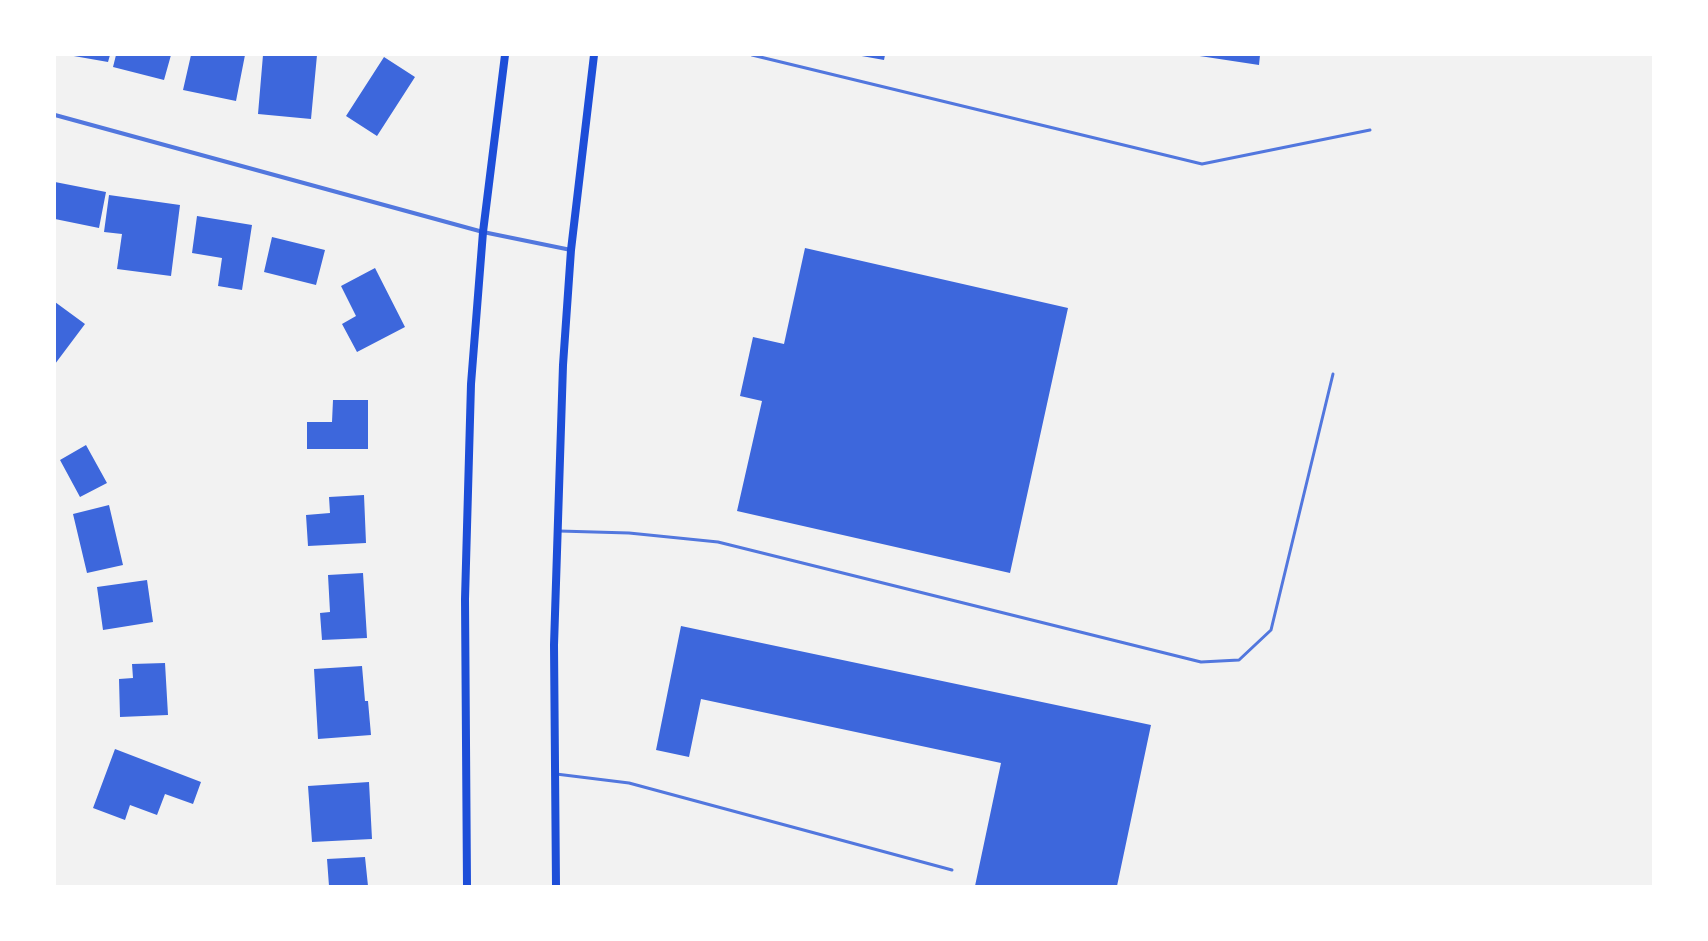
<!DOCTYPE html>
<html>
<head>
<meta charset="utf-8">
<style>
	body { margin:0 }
	#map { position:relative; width:1708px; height:941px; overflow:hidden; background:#f2f2f2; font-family:Montserrat,sans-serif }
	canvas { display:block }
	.frame { position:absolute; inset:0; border:56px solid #fff; pointer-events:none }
</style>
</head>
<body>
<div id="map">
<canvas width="1708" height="941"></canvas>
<div class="frame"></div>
</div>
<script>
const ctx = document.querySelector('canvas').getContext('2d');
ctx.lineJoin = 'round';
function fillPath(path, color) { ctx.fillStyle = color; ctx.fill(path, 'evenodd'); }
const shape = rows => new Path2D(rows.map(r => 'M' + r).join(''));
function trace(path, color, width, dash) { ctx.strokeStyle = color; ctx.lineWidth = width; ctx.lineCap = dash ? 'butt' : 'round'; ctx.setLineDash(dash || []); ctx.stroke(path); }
const building = shape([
	[68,55,110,55,108,62],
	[116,55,171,55,164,80,113,67],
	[191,55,245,55,236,101,183,90],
	[263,55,317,55,311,119,258,114],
	[856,55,885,55,884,60],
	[1193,55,1260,55,1259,65],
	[384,57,415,77,377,136,346,116],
	[55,182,106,192,99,228,55,219],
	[109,195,180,205,171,276,117,269,122,234,104,232],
	[197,216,252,225,242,290,218,286,222,258,192,253],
	[272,237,325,250,316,285,264,272],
	[805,248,1068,308,1010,573,737,511,762,401,740,396,753,337,784,344],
	[375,268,405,327,357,352,342,324,356,316,341,286],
	[55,302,85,324,55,364],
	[333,400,368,400,368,449,307,449,307,422,332,422],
	[86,445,107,483,80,497,60,460],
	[364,495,366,543,308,546,306,515,330,513,329,497],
	[109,505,123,565,87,573,73,514],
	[363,573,367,638,322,640,320,613,330,612,328,575],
	[147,580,153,622,103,630,97,587],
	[681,626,1151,725,1117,886,975,886,1001,763,701,699,689,757,656,750],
	[165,663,168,715,120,717,119,679,133,678,132,664],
	[362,666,365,701,368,701,371,735,318,739,314,669],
	[115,749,201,782,193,804,165,794,157,815,130,805,125,820,93,808],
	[369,782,372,839,312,842,308,786],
	[365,857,368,886,329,886,327,859]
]);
const service = shape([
	[752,55,1202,164,1370,130],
	[559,531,629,533,718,542,1201,662,1239,660,1271,630,1333,374],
	[556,774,629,783,952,870]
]);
const minor = shape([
	[55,115,483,232,571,250]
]);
const secondary = shape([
	[467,886,465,599,471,384,483,232,505,55],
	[556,886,554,645,563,365,571,250,594,55]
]);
fillPath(building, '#3d67dc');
trace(service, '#5277de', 3);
trace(minor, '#5277de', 4);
trace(secondary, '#1d4ed8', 8);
</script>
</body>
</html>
